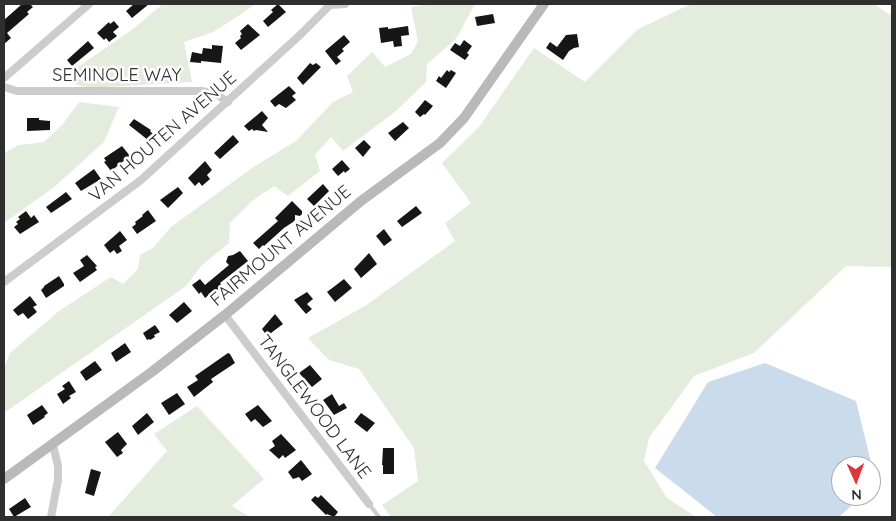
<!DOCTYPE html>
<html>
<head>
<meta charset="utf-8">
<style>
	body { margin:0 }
	#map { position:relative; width:896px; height:521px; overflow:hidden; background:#fff; font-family:Quicksand,sans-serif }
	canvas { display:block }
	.frame { position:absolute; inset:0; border:5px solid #2f2f2f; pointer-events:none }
	.north { position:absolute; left:831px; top:456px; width:50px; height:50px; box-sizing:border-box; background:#fff; border:1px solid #acacac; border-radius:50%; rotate:178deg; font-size:14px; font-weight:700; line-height:20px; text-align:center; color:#2f2f2f }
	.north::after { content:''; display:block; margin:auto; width:18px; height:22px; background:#e33535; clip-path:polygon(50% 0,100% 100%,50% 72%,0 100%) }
</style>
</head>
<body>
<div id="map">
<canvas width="896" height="521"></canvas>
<div class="frame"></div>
<div class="north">N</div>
</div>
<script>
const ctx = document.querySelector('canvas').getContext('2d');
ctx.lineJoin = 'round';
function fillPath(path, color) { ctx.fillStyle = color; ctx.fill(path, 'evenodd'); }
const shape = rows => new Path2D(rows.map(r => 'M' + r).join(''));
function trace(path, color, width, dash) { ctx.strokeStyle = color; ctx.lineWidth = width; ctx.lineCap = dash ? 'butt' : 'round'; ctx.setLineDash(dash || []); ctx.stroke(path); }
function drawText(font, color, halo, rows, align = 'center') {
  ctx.font = font + ' Quicksand,sans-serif'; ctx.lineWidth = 5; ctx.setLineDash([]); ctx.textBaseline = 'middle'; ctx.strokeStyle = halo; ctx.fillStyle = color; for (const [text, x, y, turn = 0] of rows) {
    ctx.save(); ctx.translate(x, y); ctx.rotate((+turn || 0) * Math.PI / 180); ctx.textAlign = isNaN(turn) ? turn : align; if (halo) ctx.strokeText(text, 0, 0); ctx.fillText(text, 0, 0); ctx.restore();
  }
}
const green = shape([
	[163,4,255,4,240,15,213,32,184,42,192,82,90,88,59,80,133,29],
	[432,4,475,4,456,39,427,64,426,82,396,111,343,151,331,137,315,155,320,171,288,196,274,186,252,201,230,223,229,243,201,266,186,286,4,413,4,368,10,353,59,311,111,277,123,284,138,269,140,255,153,248,171,227,252,168,296,141,333,102,353,92,347,76,372,52,385,67,411,54,418,41,411,7],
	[691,4,874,4,890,15,892,4,892,267,846,266,754,353,694,376,649,438,644,461,667,498,696,517,391,517,382,505,418,481,414,448,359,369,329,360,308,338,365,306,455,241,445,223,471,203,442,163,479,127,534,48,585,82,638,29],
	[79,102,119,107,104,142,53,188,4,223,4,153,19,145,44,142,62,125],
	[197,406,264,479,232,506,250,517,108,517,167,451,154,434]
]);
const water = shape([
	[765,363,856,401,876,483,871,488,871,466,841,466,841,496,862,496,839,517,717,517,655,468,708,382]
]);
const building = shape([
	[22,4,30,4,33,7,27,12,29,14,7,33,11,38,4,44,4,20],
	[134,4,149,4,132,18,126,11],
	[278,4,286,12,268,27,263,21,273,12,271,10],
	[493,14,495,23,477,26,475,17],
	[114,21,119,27,113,32,117,36,109,42,106,38,104,40,97,33,109,22,110,24],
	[248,24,260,35,241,50,235,43,241,38,240,36,242,34,240,31],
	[408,26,409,35,401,36,402,46,394,47,393,41,381,43,379,28,388,27,388,29],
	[577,34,579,47,574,48,569,51,563,60,546,48,550,42,557,47,566,35],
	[344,35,350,42,342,49,344,51,337,57,341,61,336,65,325,51],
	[464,40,472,46,467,53,469,55,465,60,450,50,455,43,460,46],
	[88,41,94,48,72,66,67,60],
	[212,45,223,46,221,63,201,61,201,63,190,62,192,52,202,54,203,48,212,49],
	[310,63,313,65,316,63,321,67,303,85,297,78],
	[447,70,449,72,451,70,456,73,446,88,436,81,439,76,441,78],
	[289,86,296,93,292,96,296,100,286,108,279,104,275,107,270,101],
	[425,100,433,106,425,115,424,114,420,117,415,112],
	[262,111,268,118,262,125,268,132,256,130,254,131,252,129,249,131,244,126],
	[27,118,39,118,39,120,50,121,50,130,27,131],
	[134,119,151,130,150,131,153,134,148,140,129,125],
	[403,122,409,128,395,141,388,133],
	[233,135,239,142,220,159,214,153],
	[364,140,371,147,363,157,355,148],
	[122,146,130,156,111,171,104,162,106,161,104,158],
	[342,160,350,169,345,173,344,171,338,176,332,169],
	[205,161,212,170,207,175,210,179,202,186,199,182,195,186,188,178],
	[94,169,101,179,81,191,75,183],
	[323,184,329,191,314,206,307,199],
	[178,187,183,193,168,208,160,200],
	[66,192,72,199,51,213,46,207],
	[292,201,302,211,302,214,300,216,295,215,295,220,293,222,284,228,264,246,263,245,259,249,253,243,278,221,275,218],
	[416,206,422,213,402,227,397,221],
	[148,210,156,221,137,234,132,227,136,224,135,222,143,216,142,215],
	[26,211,31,218,34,215,39,222,20,234,14,227,18,224,16,222,20,219,18,217],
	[384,229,392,240,384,246,376,236],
	[120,231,127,240,119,246,122,251,117,254,114,250,110,253,104,245],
	[240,251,248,261,220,283,222,286,214,293,213,292,205,298,201,292,199,294,192,285,200,279,205,285,229,265,226,262,228,256,233,255],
	[369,253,377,264,361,278,354,269],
	[87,255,97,266,95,267,97,270,80,282,73,273,84,266,80,260],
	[59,276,64,284,64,286,46,298,41,290,44,287,44,286],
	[344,279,352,288,335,302,327,292],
	[307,292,313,299,307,304,312,309,306,314,294,300],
	[30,296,37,305,33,307,37,312,28,319,23,313,18,316,13,310],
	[184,302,192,311,177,323,169,315],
	[275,314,283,324,267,336,262,329],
	[155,325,160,332,154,335,155,337,150,340,149,339,147,340,143,333],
	[125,343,131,352,116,362,111,353],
	[228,353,230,354,235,363,211,379,213,382,194,397,187,387,198,380,195,376],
	[95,361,102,370,86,381,80,372],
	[310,365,322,379,312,387,299,373],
	[69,381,76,392,69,396,71,398,63,404,57,394,65,389,62,386],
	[177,393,185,404,169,415,161,403],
	[332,394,339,406,344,403,347,408,334,415,323,400],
	[42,405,48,413,44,416,45,417,33,425,27,415],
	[258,405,272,421,263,427,255,419,251,422,245,414],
	[147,413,154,422,138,435,132,426],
	[361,413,375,423,367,432,354,422],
	[118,432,127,444,121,450,123,453,117,457,105,442],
	[281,434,296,450,285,458,283,455,279,459,269,450,275,446,272,441],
	[383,448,394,448,394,474,383,474,383,465,382,465],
	[301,460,312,474,302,481,299,477,293,479,288,472],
	[91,469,101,472,94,496,85,493],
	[321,495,338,512,334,517,327,514,326,515,311,500,315,496,318,498],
	[25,498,31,507,14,517,9,509]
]);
const service = shape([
	[369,504,379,517]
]);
const minor = shape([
	[330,5,345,4],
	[4,78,89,4],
	[4,87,17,91,202,91,216,94,228,102],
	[4,282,141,180,300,35,331,4],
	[225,315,369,504],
	[51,517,58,480,58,466,53,445]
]);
const secondary = shape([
	[4,479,153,371,225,315,361,201,440,143,464,118,544,4]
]);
const streetNames = [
	["SEMINOLE WAY",117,76],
	["VAN HOUTEN AVENUE",163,137,-41],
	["FAIRMOUNT AVENUE",281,246,-40],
	["TANGLEWOOD LANE",314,407,53]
];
fillPath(green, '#e4ecdd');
fillPath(water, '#cadceb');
fillPath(building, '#161616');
trace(service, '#ccc', 4);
trace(minor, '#ccc', 8);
trace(secondary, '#b9b9b9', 10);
drawText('18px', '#2f2f2f', '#fff', streetNames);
</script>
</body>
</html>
